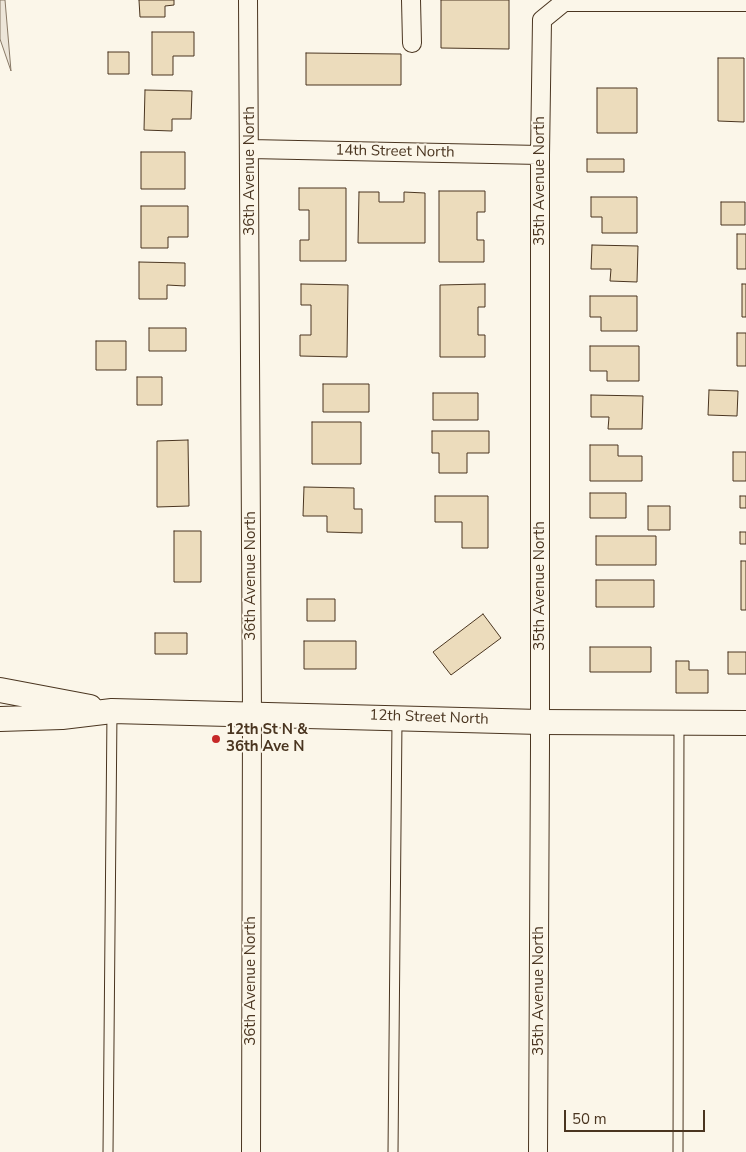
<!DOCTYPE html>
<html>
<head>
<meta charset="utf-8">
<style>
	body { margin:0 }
	#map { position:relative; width:746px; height:1152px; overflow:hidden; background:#fbf6e9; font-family:"Nunito Sans",sans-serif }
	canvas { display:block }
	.scale { position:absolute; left:564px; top:1110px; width:141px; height:22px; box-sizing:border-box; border:2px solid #4a3520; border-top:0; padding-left:6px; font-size:15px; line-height:18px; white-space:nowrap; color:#4a3520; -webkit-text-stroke:4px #fbf6e9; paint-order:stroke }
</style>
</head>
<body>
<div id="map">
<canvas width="746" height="1152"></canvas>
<div class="scale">50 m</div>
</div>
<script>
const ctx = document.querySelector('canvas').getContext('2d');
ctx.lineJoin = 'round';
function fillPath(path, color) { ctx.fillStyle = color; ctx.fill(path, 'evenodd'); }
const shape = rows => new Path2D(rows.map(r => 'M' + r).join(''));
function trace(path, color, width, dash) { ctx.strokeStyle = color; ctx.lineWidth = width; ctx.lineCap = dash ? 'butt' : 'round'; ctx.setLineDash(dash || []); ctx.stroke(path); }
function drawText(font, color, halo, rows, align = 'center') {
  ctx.font = font + ' "Nunito Sans",sans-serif'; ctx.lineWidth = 4; ctx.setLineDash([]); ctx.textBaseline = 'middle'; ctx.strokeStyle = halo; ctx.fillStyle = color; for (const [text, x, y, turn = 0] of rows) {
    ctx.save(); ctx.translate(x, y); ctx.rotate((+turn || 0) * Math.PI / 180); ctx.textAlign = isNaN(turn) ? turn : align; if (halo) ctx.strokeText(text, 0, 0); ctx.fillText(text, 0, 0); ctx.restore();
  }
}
const green = shape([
	[0,0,5,0,11,71,0,39,0,0]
]);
const building = shape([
	[139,0,174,0,174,5,165,6,165,17,140,17,139,0],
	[441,0,509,0,509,49,441,48,441,0],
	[152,32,194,32,194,56,173,56,173,75,152,75,152,32],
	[108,52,129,52,129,74,108,74,108,52],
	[306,53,401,54,401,85,306,85,306,53],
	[718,58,744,58,744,122,718,121,718,58],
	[597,88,637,88,637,133,597,133,597,88],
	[145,90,192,91,191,119,172,119,172,131,144,130,145,90],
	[141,152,185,152,185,189,141,189,141,152],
	[587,159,624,159,624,172,587,172,587,159],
	[299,188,346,188,346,261,300,261,300,240,309,240,309,210,299,210,299,188],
	[439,191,485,191,485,212,477,212,477,240,484,240,484,262,439,262,439,191],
	[359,192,379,192,379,202,404,202,404,192,425,193,425,243,358,243,359,192],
	[591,197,637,197,637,233,602,233,602,217,591,217,591,197],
	[721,202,745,202,745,225,721,225,721,202],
	[141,206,188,206,188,237,168,237,168,248,141,248,141,206],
	[737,234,746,234,746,269,737,269,737,234],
	[592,245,638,246,637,282,610,281,611,269,591,269,592,245],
	[139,262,185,263,185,286,167,285,167,299,139,299,139,262],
	[301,284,348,285,347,357,300,356,300,335,311,335,311,305,301,305,301,284],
	[485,284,485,307,478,307,478,335,485,335,485,357,440,357,440,285,485,284],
	[742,284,746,284,746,317,742,317,742,284],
	[590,296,637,296,637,331,601,331,601,317,590,317,590,296],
	[149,328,186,328,186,351,149,351,149,328],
	[737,333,746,333,746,366,737,366,737,333],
	[96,341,126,341,126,370,96,370,96,341],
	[590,346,639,346,639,381,607,381,607,371,590,371,590,346],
	[137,377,162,377,162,405,137,405,137,377],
	[323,384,369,384,369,412,323,412,323,384],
	[709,390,738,391,737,416,708,415,709,390],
	[433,393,478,393,478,420,433,420,433,393],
	[591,395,643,396,642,429,608,429,609,417,591,417,591,395],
	[312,422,361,422,361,464,312,464,312,422],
	[432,431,489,431,489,453,467,453,467,473,439,473,439,453,432,453,432,431],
	[188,440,189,506,157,507,157,441,188,440],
	[590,445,618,445,618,456,642,456,642,481,590,481,590,445],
	[733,452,746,452,746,481,733,481,733,452],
	[304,487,354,488,354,509,362,509,362,533,327,532,327,516,303,516,304,487],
	[590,493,626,493,626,518,590,518,590,493],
	[435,496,488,496,488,548,462,548,462,522,435,522,435,496],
	[740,496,746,496,746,508,740,508,740,496],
	[648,506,670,506,670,530,648,530,648,506],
	[174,531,201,531,201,582,174,582,174,531],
	[740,532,746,532,746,544,740,544,740,532],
	[596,536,656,536,656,565,596,565,596,536],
	[741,561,746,561,746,610,741,610,741,561],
	[596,580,654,580,654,607,596,607,596,580],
	[307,599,335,599,335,621,307,621,307,599],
	[483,614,501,638,451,675,433,652,483,614],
	[155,633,187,633,187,654,155,654,155,633],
	[304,641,356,641,356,669,304,669,304,641],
	[590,647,651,647,651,672,590,672,590,647],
	[728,652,746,652,746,674,728,674,728,652],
	[676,661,689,661,689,670,708,670,708,693,676,693,676,661]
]);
const lane = shape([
	[108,1152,112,711],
	[393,1152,397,720],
	[678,1152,679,723]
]);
const street = shape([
	[248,0,252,714,251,1152],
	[411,0,412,43],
	[250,149,540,155],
	[538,1152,540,745,540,155,542,20,564,2,746,2]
]);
const secondary = shape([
	[0,690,90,707],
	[0,719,62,717,112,711,540,722,746,723]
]);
const markers = [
	[216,739,5,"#c62828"]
];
const streetNames = [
	["14th Street North",395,152,1],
	["36th Avenue North",250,171,-90],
	["35th Avenue North",540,181,-90],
	["36th Avenue North",251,576,-90],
	["35th Avenue North",540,586,-90],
	["12th Street North",429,718,2],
	["36th Avenue North",251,981,-90],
	["35th Avenue North",539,991,-90]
];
const poiNames = [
	["12th St N &",226,730],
	["36th Ave N",226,747]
];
fillPath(green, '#ede6d9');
trace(green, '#887966', 1);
fillPath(building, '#ecdcbc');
trace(building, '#4a3520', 1);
trace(lane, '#4a3520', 11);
trace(street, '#4a3520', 20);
trace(secondary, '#4a3520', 26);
trace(lane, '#fbf6e9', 9);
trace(street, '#fbf6e9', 18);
trace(secondary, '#fbf6e9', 24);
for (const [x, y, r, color] of markers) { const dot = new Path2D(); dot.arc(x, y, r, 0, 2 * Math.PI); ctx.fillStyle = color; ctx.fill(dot); trace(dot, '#fbf6e9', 2); }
drawText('15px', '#4a3520', '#fbf6e9', streetNames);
drawText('bold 15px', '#4a3520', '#fbf6e9', poiNames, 'left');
</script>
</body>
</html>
